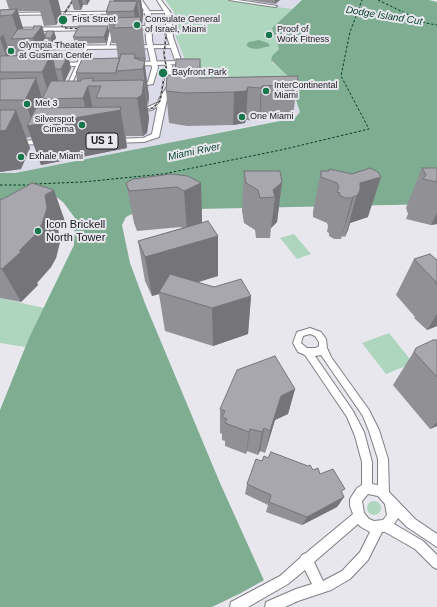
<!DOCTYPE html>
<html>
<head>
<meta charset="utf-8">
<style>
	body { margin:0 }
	canvas { display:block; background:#e8e7ee }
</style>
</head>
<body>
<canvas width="437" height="607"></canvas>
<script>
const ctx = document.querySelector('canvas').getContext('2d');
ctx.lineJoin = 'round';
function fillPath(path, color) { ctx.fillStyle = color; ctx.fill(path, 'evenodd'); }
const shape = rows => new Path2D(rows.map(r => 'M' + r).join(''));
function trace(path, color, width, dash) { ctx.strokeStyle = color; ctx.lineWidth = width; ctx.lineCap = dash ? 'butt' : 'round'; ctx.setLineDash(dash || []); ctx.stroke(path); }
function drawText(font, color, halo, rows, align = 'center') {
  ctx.font = font + ' Helvetica,sans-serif'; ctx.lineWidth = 4; ctx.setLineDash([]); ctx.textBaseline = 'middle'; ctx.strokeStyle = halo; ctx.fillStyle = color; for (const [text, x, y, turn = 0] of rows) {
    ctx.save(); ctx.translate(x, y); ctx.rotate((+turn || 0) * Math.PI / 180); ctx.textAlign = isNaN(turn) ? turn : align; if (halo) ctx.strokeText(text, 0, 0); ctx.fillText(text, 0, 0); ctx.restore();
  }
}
const built = shape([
	[230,0,302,0,292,9],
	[174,12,176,37,186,62,290,84,300,112,298,116,142,148,15,173,0,173,0,116,49,115,74,83,88,46,110,45,114,29,128,13]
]);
const green = shape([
	[165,0,230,0,292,9,272,28,279,49,271,58,273,63,286,72,290,84,186,85,186,62,176,37,174,12],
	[294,234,311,254,297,259,280,238],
	[0,298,44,308,25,347,0,343],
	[389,333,413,363,386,374,362,343],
	'367 508a7 7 0 1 1 14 0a7 7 0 1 1-14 0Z'
]);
const water = shape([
	[302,0,429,0,437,2,437,204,150,210,136,212,126,217,122,225,130,263,146,306,220,483,276,607,0,607,0,410,29,338,74,245,75,218,63,202,55,196,34,193,0,199,0,173,15,173,295,118,300,112,288,76,271,60,272,56,279,49,272,28],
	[259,40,268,43,270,46,257,49,250,48,246,45,249,42]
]);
const pier = shape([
	[266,579,278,607,212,607,241,593]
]);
const ferry = shape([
	[378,0,426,23,437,25],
	[35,184,83,182,163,174,281,150,369,129,341,76,350,32,362,0],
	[0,185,29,185]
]);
const street = shape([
	[229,0,238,0,277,6,275,7,229,0],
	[113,25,115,26,109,47,106,48,111,26,113,25],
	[85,46,88,47,69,90,65,91,65,90,85,46],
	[310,328,321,332,326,339,327,348,331,357,369,410,379,430,388,459,389,492,415,519,437,534,437,547,407,527,398,518,394,524,423,541,437,555,437,569,433,567,415,549,385,532,382,532,368,560,350,579,331,590,298,601,285,607,265,607,266,602,296,589,312,584,305,570,288,584,248,607,230,607,231,602,280,576,300,558,302,555,306,553,353,514,350,506,350,499,357,488,362,485,362,462,355,436,347,417,305,355,298,352,293,343,297,332,310,328],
	[310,334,315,336,319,342,319,346,316,348,307,348,301,343,303,336,310,334],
	[321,355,363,416,369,431,378,459,378,485,372,484,372,462,364,432,353,411,315,356,321,355],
	[368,494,378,496,385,504,387,515,383,520,374,521,369,519,364,513,362,501,368,494],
	[358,524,361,527,370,532,360,552,342,571,323,581,314,562,358,524]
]);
const secondary = shape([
	[170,11,168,13,0,15,0,13,170,11],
	[170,26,172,29,129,30,126,28,129,26,170,26],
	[93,27,91,30,0,32,0,28,93,27],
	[175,45,173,48,0,50,0,46,175,45],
	[179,61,181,62,181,64,131,66,128,64,131,62,179,61],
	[94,62,96,63,96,65,55,67,52,65,55,63,94,62],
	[157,103,160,105,152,110,133,112,130,110,133,108,148,107,157,103]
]);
const primary = shape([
	[138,0,142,0,151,13,152,40,158,68,153,84,131,88,129,87,129,85,148,82,152,68,146,40,145,13,138,0],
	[157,0,161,0,171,13,173,37,182,63,181,75,167,99,159,137,144,142,108,143,107,141,111,139,143,138,152,134,159,99,170,82,167,78,167,67,164,64,165,63,172,65,173,77,175,75,176,63,167,37,165,13,157,0],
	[49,140,53,142,52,144,0,145,0,141,49,140]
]);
const rail = shape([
	[64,14,73,0],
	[63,22,62,26,66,28,88,29],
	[132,28,158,30,164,32,166,36,164,54,166,66,160,101,153,108,138,111]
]);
const wall = shape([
	[6,0,58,0,62,16,56,25,44,26,40,11,18,11,23,29,33,29,42,26,45,35,54,31,56,38,52,44,47,44,49,50,46,55,71,68,65,81,77,81,76,73,118,58,116,43,112,43,106,12,141,0,143,14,142,25,146,60,144,60,149,97,147,106,149,118,147,133,143,136,126,136,127,148,41,165,31,137,26,138,30,148,21,169,0,172,0,10,9,9],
	[7,45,13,45,16,56,10,56],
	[71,0,90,0,87,5,83,5,81,10,74,10],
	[248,0,280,0,275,4],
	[108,26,109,32,106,43,75,44,73,37],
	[200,59,201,78,298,76,293,116,260,118,259,121,246,120,245,123,233,125,187,126,169,123,166,91,175,75],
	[422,168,437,168,437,224,431,225,406,219,408,214,406,208],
	[244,171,282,182,277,222,271,228,270,238,256,238,255,230,244,223,242,211],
	[321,171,352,174,368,217,350,223,348,230,345,237,342,236,341,239,334,239,329,236,329,233,327,232,328,226,327,223,313,217,313,211],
	[126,183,201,183,202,223,218,236,218,276,197,282,214,287,251,296,248,334,213,346,165,331,159,294,152,296,145,281,138,241,182,228,181,227,137,231,134,223],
	[0,199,66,224,58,229,60,242,56,258,51,267,37,283,38,285,21,302,0,298],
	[414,259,437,260,437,326,427,330,414,318,415,317,396,295],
	[437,340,437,426,430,429,393,385,416,348],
	[295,389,288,414,275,420,265,453,260,451,258,455,247,451,246,454,225,446,225,441,222,440,222,434,220,433,220,409],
	[268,458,320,474,342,493,344,497,337,507,302,525,266,512,268,505,245,494,247,484,262,461]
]);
const shadedWall = shape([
	[49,0,58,0,62,16,56,25],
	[78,0,82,0,83,5,81,10],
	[86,0,90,0,87,5],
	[139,0,141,0,143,14,142,25],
	[275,0,280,0,275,4],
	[137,1,141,27,136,27,134,11],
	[17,9,26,38,20,39,12,15],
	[42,26,49,50,41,63,33,38],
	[108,26,109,32,106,43,104,37],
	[54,31,56,38,52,44,51,38],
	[3,34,12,60,9,64,0,38],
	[51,55,61,90,50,99,42,72],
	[68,55,71,68,64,83,61,69],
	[144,58,149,97,148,106,143,69],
	[36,78,47,115,87,116,83,98,88,86,94,114,120,107,127,148,41,165,27,126,33,125,25,100],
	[144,81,149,118,147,133,143,136,137,98],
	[262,86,260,118,259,121,261,88],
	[248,87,246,120,245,123,233,125,234,92],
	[16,110,30,148,21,169,0,172,0,131],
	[381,177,368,217,350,223,348,230,345,237,360,183],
	[282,182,277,222,271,228,275,197,273,190],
	[201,183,202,223,187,231,184,191],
	[54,190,66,224,58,229,60,242,56,258,51,267,37,283,38,285,21,302,2,269,19,251,45,195],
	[354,196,342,236,341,239,352,198],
	[437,212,437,224,431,225],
	[218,236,218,276,163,293,159,292,159,294,152,296,145,257],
	[251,296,248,334,213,346,212,308],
	[437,314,437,326,427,330],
	[295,389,288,414,275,420,265,453,270,431,281,396],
	[437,422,437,426,430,429],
	[264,428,260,451,258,455,262,432],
	[250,429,247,451,246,454,249,432],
	[344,497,337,507,302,525,307,517]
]);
const building = shape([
	[115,0,139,0,139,2,137,2,137,1,114,1,115,0],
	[110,1,137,1,134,11,106,12,110,1],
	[17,9,12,15,0,16,0,10,17,9],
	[140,17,142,27,113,28,116,21,114,18,140,17],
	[34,26,42,26,33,38,11,39,18,29,33,29,34,26],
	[79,26,108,26,104,37,73,37,79,26],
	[47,31,54,31,51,38,45,38,45,35,47,31],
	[121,54,135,54,134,58,145,61,143,69,116,71,121,54],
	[51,55,42,72,0,72,0,56,51,55],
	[52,55,68,55,61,69,55,69,52,55],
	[120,58,116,71,116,73,76,73,82,59,120,58],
	[135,58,144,58,144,61,135,58],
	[176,59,200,59,200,78,298,76,297,84,262,86,261,88,248,87,246,91,234,92,185,93,166,91,167,75,175,75,176,59],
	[36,78,25,100,0,100,0,79,36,78],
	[93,78,92,81,141,80,144,81,142,95,137,98,96,98,101,86,88,86,83,98,42,99,51,81,81,81,82,79,93,78],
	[120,107,121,110,27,126,36,108,120,107],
	[0,110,16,110,6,130,0,131,0,110],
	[370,168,378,172,381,177,360,183,360,190,357,196,354,196,352,198,345,198,339,195,340,193,337,192,339,187,337,183,321,177,321,171,329,171,329,169,352,174,370,168],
	[422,168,437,168,437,182,423,179,426,175,422,168],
	[244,171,280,171,282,182,273,190,275,197,260,198,258,190,246,183,244,171],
	[171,174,188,176,201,183,184,191,177,187,129,191,126,183,133,179,171,174],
	[32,183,54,190,45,195,47,208,42,224,37,233,19,251,22,251,2,269,0,268,0,199,3,199,32,183],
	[208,221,218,236,145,257,138,241,208,221],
	[430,254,437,260,437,285,435,283,436,282,414,259,430,254],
	[170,274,214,287,241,279,251,296,212,308,159,292,170,274],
	[433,340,437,340,437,377,414,352,416,348,433,340],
	[275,356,295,389,281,396,270,431,264,428,262,432,250,429,249,432,225,423,227,419,222,417,225,411,220,409,237,370,275,356],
	[271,452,308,466,310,465,313,470,318,468,320,474,333,469,345,489,341,491,344,497,307,517,269,502,271,495,247,484,256,459,262,461,264,456,268,458,271,452]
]);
const markers = [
	[63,20,5,"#18764c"],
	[137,25,4,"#18764c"],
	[269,35,4,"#18764c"],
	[11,51,4,"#18764c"],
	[163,73,5,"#18764c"],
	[266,91,4,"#18764c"],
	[27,104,4,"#18764c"],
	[242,117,4,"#18764c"],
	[82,125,4,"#18764c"],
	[21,157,4,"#18764c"],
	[38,231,4,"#18764c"]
];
const farPoinames = [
	["First Street",72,20],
	["Consulate General",145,20],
	["of Israel, Miami",145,30],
	["Proof of",277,30],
	["Work Fitness",277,40],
	["Olympia Theater",19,46],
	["at Gusman Center",19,56],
	["Bayfront Park",172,73],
	["InterContinental",274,86],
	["Miami",274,96],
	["Met 3",35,104],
	["One Miami",250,117],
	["Silverspot",74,120,"right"],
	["Cinema",74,130,"right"],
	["Exhale Miami",29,157]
];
const farWaternames = [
	["Dodge Island Cut",384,16,9],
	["Miami River",194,152,-12]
];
const shields = [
	[102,141,32]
];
const shieldNames = [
	["US 1",102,141]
];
const poiNames = [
	["Icon Brickell",46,225],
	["North Tower",46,238]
];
fillPath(built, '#dcdbe9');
fillPath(green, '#aed6be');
fillPath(water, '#7ead92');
fillPath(pier, '#e8e7ee');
trace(ferry, '#003e24', 1, [2.5, 2]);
trace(street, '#7f7e84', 2);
trace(secondary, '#7f7e84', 2);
trace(primary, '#7f7e84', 2);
fillPath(street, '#fff');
fillPath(secondary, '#fff');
fillPath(primary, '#fff');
trace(rail, '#3a3a3c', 1.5);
trace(rail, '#e8e7ee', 1, [2.5]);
fillPath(wall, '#909095');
fillPath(shadedWall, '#757579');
fillPath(building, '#a7a7ad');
trace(building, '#757579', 1);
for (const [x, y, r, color] of markers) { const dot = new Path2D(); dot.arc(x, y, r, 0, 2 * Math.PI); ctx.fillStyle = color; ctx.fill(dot); trace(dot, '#e8e7ee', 1.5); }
drawText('9px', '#1a1a1c', '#e8e7ee', farPoinames, 'left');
drawText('italic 10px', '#003e24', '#e8e7ee', farWaternames);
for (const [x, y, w] of shields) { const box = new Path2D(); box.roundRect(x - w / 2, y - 8, w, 16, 3); ctx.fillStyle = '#e8e7ee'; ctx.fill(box); trace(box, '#1a1a1c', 1); }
drawText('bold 10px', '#1a1a1c', null, shieldNames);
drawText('11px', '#1a1a1c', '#e8e7ee', poiNames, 'left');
</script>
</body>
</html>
